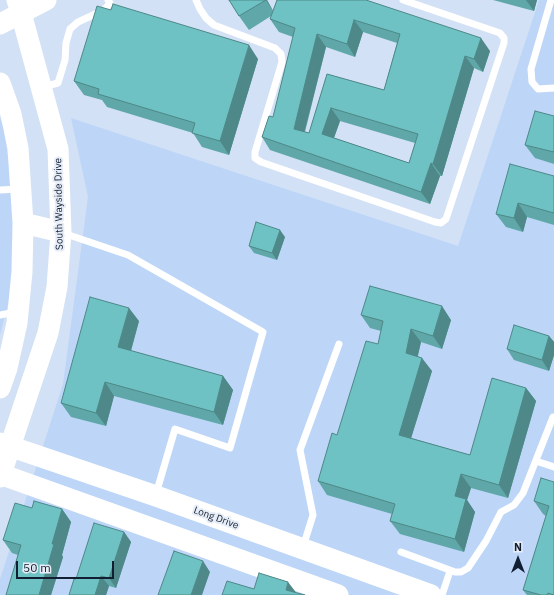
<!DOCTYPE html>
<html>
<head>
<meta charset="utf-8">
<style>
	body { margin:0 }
	#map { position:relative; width:554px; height:595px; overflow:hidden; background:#d2e1f5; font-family:"IBM Plex Sans",sans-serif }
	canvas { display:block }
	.north { position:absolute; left:498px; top:539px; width:40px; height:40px; -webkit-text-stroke:3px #e6edf7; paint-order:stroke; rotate:0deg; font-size:11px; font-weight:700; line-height:16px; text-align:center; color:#121f32 }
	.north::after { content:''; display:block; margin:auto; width:14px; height:18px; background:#121f32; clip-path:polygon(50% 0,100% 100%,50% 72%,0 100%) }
	.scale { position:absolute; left:16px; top:561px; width:98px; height:18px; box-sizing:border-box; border:2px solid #121f32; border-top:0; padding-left:5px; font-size:12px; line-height:14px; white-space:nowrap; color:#121f32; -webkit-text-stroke:3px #e6edf7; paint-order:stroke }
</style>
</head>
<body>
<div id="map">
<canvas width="554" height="595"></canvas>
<div class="north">N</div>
<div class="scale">50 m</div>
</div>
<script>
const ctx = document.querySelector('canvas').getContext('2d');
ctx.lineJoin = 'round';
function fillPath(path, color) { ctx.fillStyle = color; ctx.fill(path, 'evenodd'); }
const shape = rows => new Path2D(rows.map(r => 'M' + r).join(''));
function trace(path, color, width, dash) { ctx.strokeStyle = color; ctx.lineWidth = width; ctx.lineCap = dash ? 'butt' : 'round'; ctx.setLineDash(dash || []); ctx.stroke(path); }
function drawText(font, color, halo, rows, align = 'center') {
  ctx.font = font + ' "IBM Plex Sans",sans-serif'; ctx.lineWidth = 4; ctx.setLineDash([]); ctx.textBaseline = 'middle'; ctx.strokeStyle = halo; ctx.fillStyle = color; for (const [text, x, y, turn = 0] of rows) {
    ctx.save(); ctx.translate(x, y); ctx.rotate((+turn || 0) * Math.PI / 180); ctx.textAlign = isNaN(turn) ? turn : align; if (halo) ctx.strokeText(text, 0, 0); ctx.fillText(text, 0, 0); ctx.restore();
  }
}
const built = shape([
	[539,0,554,0,554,595,0,595,0,579,63,384,88,197,71,118,458,246],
	[0,118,4,129,15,208,12,289,0,335]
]);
const service = shape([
	[196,0,200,9,206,18,214,25,275,48,281,54,282,62,255,152,255,158,261,162,435,222,441,223,446,219,504,43,504,38,500,33,403,0],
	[551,0,531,69,532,82,538,89,554,88],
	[43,87,58,83,65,60,66,43,70,29,78,22,104,10,110,3,108,0],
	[0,190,19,189],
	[63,233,128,255,263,332,230,448,175,429,156,494],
	[0,315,16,312],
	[536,461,554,467],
	[303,547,313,515,300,450,339,344],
	[401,552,455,572,461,572,468,568,486,541,501,512,514,505,523,493,553,417],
	[442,595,450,571]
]);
const secondary = shape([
	[0,24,46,0],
	[0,83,11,114,18,148,23,223,22,272,17,323,7,368,0,388],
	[23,223,61,232],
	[0,443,156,496,431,595],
	[0,474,338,595],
	[0,477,48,333,57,287,61,232,58,149,21,13,17,0]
]);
const wall = shape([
	[229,0,267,0,273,11,277,0,490,51,483,72,474,68,442,176,440,176,430,204,270,150,262,137,273,117,293,37,279,32,270,19,271,16,249,30,239,16],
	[363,32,397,43,384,90,327,74,309,133,305,132,326,47,355,57],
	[340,121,415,143,409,163,334,138],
	[493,0,537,0,534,11],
	[258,59,229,155,202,147,193,133,107,107,102,100,84,95,74,81],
	[554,116,554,164,535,158,525,145],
	[554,176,554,225,527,217,523,232,506,227,496,214],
	[285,237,277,260,254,253,249,246],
	[361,315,451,320,442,349,421,342,418,356,432,371,411,438,470,455,526,388,536,401,508,498,471,488,467,500,475,512,464,552,400,534,390,521,392,514,327,495,318,481,378,344,381,331,370,328],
	[139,321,131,351,223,376,233,390,223,425,114,396,106,426,71,417,61,403],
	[549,336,554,342,554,355,549,371,514,360,507,349],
	[554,482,554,595,527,595,523,590,546,516,543,514,534,501],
	[32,508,62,509,71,522,62,555,63,557,51,595,6,595,18,555,12,553,3,540],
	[124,532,131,542,116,588,109,586,106,595,69,595]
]);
const shadedWall = shape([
	[266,0,267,0,275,14],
	[526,0,537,0,534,11],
	[354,20,363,32,355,57,347,44],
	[317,34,326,47,302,141,294,129],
	[481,38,490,51,483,72,474,59],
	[249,45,258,59,229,155,220,141],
	[465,56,474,68,442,176,433,164],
	[331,108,340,121,331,146,322,134],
	[431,163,440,176,430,204,421,192],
	[518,203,527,217,523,232,514,218],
	[280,230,285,237,277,260,272,253],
	[442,306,451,320,442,349,433,336],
	[129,308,139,321,128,361,118,347],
	[411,329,421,342,415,366,406,353],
	[549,336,554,342,554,355,549,371,542,360],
	[422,358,432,371,408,448,399,435],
	[223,376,233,390,223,425,214,412],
	[105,382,114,396,106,426,96,413],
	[526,388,536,401,508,498,499,485],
	[461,474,471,488,467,500,475,512,464,552,455,539,455,496],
	[62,509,71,522,62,555,63,557,51,595,39,595,52,544],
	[124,532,131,542,116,588,109,578],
	[203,561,210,572,202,595,191,595],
	[101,576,109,586,106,595,95,595],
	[288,582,298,595,286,590]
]);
const building = shape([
	[229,0,266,0,239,16,229,0],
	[277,0,366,0,481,38,474,59,465,56,433,164,431,163,421,192,262,137,269,116,273,117,295,28,270,19,277,0],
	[354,20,400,34,384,90,327,74,309,133,294,129,317,34,347,44,354,20],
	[331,108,418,134,409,163,322,134,331,108],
	[113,4,249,45,220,141,192,133,195,123,98,94,99,89,74,81,97,6,111,10,113,4],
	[535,111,554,116,554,152,525,145,535,111],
	[510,164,554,176,554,213,518,203,514,218,496,214,510,164],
	[256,222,280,230,272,253,249,246,256,222],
	[370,286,442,306,433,336,411,329,406,353,422,358,399,435,470,455,492,378,526,388,499,485,461,474,455,496,466,499,455,539,390,521,395,504,318,481,332,433,337,435,366,341,378,344,383,321,361,315,370,286],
	[90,297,129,308,118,347,223,376,214,412,105,382,96,413,61,403,90,297],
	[514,325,549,336,542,360,507,349,514,325],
	[541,478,554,482,554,595,548,593,547,595,541,595,523,590,549,506,534,501,541,478],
	[34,501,62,509,52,544,54,544,39,595,6,595,21,545,3,540,15,503,32,508,34,501],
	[94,523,124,532,109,578,101,576,95,595,69,595,74,579,76,579,94,523],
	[174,551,203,561,191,595,158,595,174,551],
	[259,573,288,582,286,590,305,595,222,595,227,581,254,589,259,573]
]);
const streetNames = [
	["South Wayside Drive",59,204,-91],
	["Long Drive",216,518,20]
];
fillPath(built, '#bdd6f8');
trace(service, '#fff', 7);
trace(secondary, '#fff', 21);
fillPath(wall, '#5fa7a8');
fillPath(shadedWall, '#4e8888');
fillPath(building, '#6fc2c3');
trace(building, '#4e8888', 1);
drawText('10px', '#121f32', '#e6edf7', streetNames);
</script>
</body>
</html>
